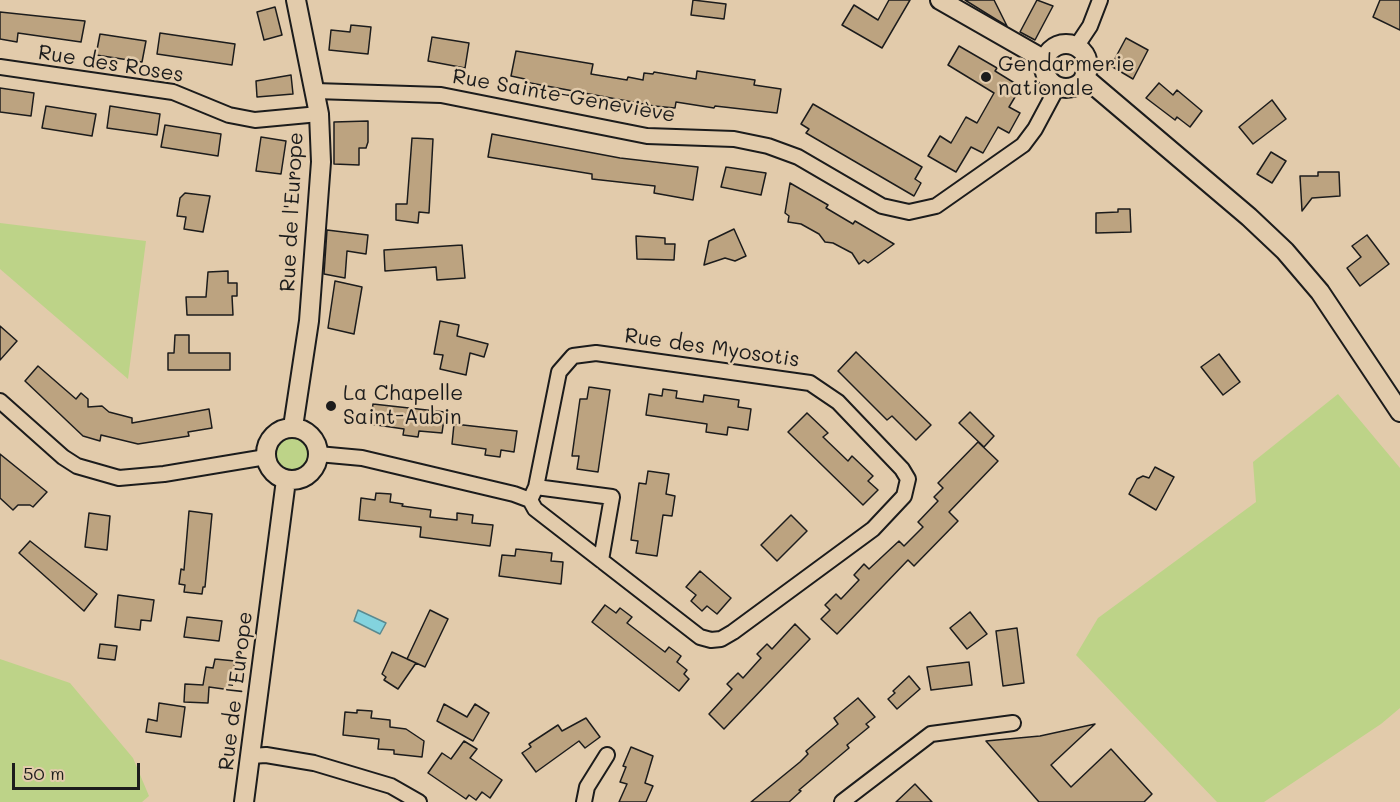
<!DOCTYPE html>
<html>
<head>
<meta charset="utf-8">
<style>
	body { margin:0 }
	#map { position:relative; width:1400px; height:802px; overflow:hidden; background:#e2cbab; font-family:Mali,sans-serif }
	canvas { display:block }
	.scale { position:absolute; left:12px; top:763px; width:128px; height:27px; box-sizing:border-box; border:3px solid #1c1c1c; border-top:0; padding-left:8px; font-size:18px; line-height:21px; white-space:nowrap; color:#1c1c1c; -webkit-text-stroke:4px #e2cbab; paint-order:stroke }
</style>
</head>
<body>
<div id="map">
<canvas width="1400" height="802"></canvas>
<div class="scale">50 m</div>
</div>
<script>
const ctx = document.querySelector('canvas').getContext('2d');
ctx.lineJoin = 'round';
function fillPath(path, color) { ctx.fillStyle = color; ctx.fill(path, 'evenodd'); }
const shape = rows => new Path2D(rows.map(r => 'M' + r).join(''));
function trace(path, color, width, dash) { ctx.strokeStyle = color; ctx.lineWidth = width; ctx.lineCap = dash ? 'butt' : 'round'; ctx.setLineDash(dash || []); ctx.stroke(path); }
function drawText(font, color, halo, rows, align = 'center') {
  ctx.font = font + ' Mali,sans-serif'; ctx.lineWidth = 5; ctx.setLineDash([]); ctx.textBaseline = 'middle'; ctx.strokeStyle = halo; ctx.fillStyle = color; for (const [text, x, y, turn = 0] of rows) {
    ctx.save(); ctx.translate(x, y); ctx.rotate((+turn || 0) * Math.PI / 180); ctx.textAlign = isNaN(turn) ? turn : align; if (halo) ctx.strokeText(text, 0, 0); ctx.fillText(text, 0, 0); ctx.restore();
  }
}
const green = shape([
	[0,223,146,241,128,379,0,269],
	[1338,394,1400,468,1400,708,1381,724,1264,802,1217,802,1076,655,1098,618,1256,502,1253,462],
	'274 454a18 18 0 1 1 36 0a18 18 0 1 1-36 0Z',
	[0,659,70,683,133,758,149,796,142,802,0,802]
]);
const water = shape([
	[358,610,386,623,380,634,354,621,358,610]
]);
const building = shape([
	[693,0,726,4,724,19,691,15,693,0],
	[889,0,910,0,882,48,842,25,854,5,878,20,889,0],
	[965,0,994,0,1007,26,997,20,965,0],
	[1037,0,1053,6,1035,40,1020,32,1037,0],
	[1380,0,1400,0,1400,30,1373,17,1380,0],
	[275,7,282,35,264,40,257,12,275,7],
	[0,12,85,21,81,42,18,33,17,42,0,39,0,12],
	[351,25,371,27,368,54,329,50,331,30,350,32,351,25],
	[160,33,235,44,232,65,157,54,160,33],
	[100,34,146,41,142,62,96,55,100,34],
	[432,37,469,43,465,68,428,61,432,37],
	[1126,38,1148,50,1133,79,1111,66,1126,38],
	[959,46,997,68,995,71,1021,87,1009,107,1020,113,1009,133,998,127,983,153,971,147,956,172,928,156,940,136,951,143,966,117,977,123,994,93,948,65,959,46],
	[516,51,593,64,591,74,627,80,628,77,643,80,644,73,653,74,654,72,696,79,697,71,755,80,754,85,781,89,777,113,715,106,714,108,676,102,675,108,654,106,525,82,525,79,511,76,516,51],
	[291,75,293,94,257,97,256,81,291,75],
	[1159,83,1173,95,1177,90,1202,111,1190,127,1177,117,1175,120,1146,98,1159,83],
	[0,88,34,93,31,116,0,112,0,88],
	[1272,100,1286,119,1253,144,1239,127,1272,100],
	[813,104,922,167,915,179,921,183,914,196,806,133,809,129,801,124,813,104],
	[46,106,96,114,92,136,42,128,46,106],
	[110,106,160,114,157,135,107,128,110,106],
	[368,121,368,142,366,148,359,148,359,165,334,164,334,122,368,121],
	[165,125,221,134,218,156,161,147,165,125],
	[492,134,620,158,698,167,693,200,654,193,655,186,592,179,592,174,488,157,492,134],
	[261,137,286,141,281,174,256,171,261,137],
	[412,138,433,139,429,213,419,212,418,223,396,220,396,204,407,204,412,138],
	[1271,152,1286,161,1272,183,1257,174,1271,152],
	[726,167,766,173,761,195,721,187,726,167],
	[1318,172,1339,172,1340,196,1312,198,1302,211,1300,176,1318,176,1318,172],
	[790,183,828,205,826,208,853,224,855,221,894,244,868,263,864,260,859,264,852,253,833,243,825,242,819,234,801,224,788,222,789,216,785,213,790,183],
	[185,193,210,196,203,232,184,229,186,217,177,216,180,198,185,193],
	[1118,209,1130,209,1131,232,1096,233,1096,213,1118,212,1118,209],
	[734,229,746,256,735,261,725,258,704,265,709,241,734,229],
	[327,230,368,235,366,254,347,251,345,278,324,274,327,230],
	[1367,235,1389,264,1360,286,1347,268,1361,257,1352,246,1367,235],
	[636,236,665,238,665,244,675,244,674,260,637,259,636,236],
	[462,245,465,278,437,280,436,267,385,271,384,250,462,245],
	[228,271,228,283,237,283,237,296,232,296,233,315,187,315,186,297,206,297,208,272,228,271],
	[335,281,362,287,354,334,328,328,335,281],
	[440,321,459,325,457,336,488,344,484,357,470,353,466,375,440,369,443,355,434,354,440,321],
	[0,326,17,341,0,360,0,326],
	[175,335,189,335,189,353,230,353,230,370,168,370,168,353,174,353,175,335],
	[856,352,931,425,916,440,892,416,887,420,838,371,856,352],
	[1219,354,1240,382,1223,395,1201,367,1219,354],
	[38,366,76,399,81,393,88,399,88,407,102,406,109,412,132,418,132,423,209,409,212,428,188,432,189,436,138,444,101,435,100,441,83,436,25,381,38,366],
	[589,387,610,390,598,472,577,469,579,456,572,456,580,399,587,399,589,387],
	[663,389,677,391,676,398,703,402,704,395,739,400,738,407,751,409,748,430,728,427,727,435,706,432,707,424,646,415,649,394,662,396,663,389],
	[373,404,445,412,442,433,419,431,418,437,403,435,404,429,370,424,373,404],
	[970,412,994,436,984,447,959,423,970,412],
	[807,413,828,433,823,437,848,461,852,456,873,476,868,481,878,490,863,505,788,432,807,413],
	[454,424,517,431,514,452,501,450,500,457,485,455,486,449,452,444,454,424],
	[978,442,998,461,949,512,958,521,914,566,908,560,837,634,821,619,830,610,825,605,836,594,841,599,859,580,854,575,864,564,869,569,899,541,904,546,923,527,918,522,938,501,934,497,943,488,938,483,978,442],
	[0,454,47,492,33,507,30,505,18,505,13,510,0,498,0,454],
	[1155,467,1174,477,1156,510,1129,494,1137,479,1143,476,1149,478,1155,467],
	[648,471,669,474,666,494,675,496,672,516,663,515,657,556,636,553,638,541,631,540,639,483,646,484,648,471],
	[376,493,391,494,390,502,403,504,402,506,431,510,430,517,457,520,457,513,473,515,472,523,493,525,490,546,420,537,421,527,359,520,361,498,375,500,376,493],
	[189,511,212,514,205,587,203,587,202,594,184,592,185,585,179,584,181,569,184,570,189,511],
	[89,513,110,516,107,550,85,547,89,513],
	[791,515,807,531,777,561,761,545,791,515],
	[30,541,97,594,84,611,19,553,30,541],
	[516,549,552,553,551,561,563,562,561,584,499,576,502,555,515,556,516,549],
	[700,571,731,598,717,614,707,606,702,611,691,601,696,595,686,587,700,571],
	[118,595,154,600,151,621,141,620,140,630,115,627,118,595],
	[605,605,616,613,620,608,632,617,627,623,665,652,669,647,681,656,677,662,687,670,684,674,689,679,679,691,592,622,605,605],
	[430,610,448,619,425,667,407,659,430,610],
	[970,612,987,634,967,649,950,628,970,612],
	[187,617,222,621,219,641,184,637,187,617],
	[795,624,810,639,724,729,709,714,732,689,727,684,738,673,743,678,761,658,757,654,767,644,772,649,795,624],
	[1017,628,1024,683,1003,686,996,631,1017,628],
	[100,644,117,646,115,660,98,658,100,644],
	[392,652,416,663,398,689,384,680,386,677,382,674,392,652],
	[215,659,235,661,231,690,209,687,208,703,184,702,185,684,203,685,206,667,213,668,215,659],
	[969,662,972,685,931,690,927,667,969,662],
	[909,676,920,689,897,709,888,699,895,693,893,691,909,676],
	[858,698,875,717,866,724,869,727,847,745,849,748,799,790,801,791,789,802,751,802,800,762,808,754,806,751,838,724,834,718,858,698],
	[159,703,185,707,181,737,146,732,148,719,157,721,159,703],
	[444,704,467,717,475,704,489,713,473,741,437,721,444,704],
	[357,710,372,711,371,718,390,720,390,727,406,729,424,741,422,757,394,754,394,750,378,749,379,739,343,735,345,712,357,713,357,710],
	[586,718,600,737,585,748,579,741,536,772,522,753,531,747,529,744,558,725,562,731,586,718],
	[1095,724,1051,765,1071,787,1111,749,1152,794,1144,802,1039,802,986,741,1040,736,1095,724],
	[464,741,477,749,470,758,502,780,490,798,482,792,476,800,469,795,466,799,428,773,442,753,451,759,464,741],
	[631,747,653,756,645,783,653,786,646,802,619,802,627,784,620,782,626,767,623,766,631,747],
	[915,784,932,802,896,802,915,784]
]);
const minor = shape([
	[1076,47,1090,26,1100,0],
	[0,67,173,92,229,115,255,120,319,114],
	[315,91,441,95,647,136,734,139,768,146,798,157,882,206,909,212,936,206,1023,145,1035,129,1058,86],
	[0,401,63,457,77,466,119,478,164,474,266,457],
	[318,454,362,458,514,494,530,500,535,509,700,637,711,640,721,639,733,632,873,529,904,496,908,479,902,469,838,402,810,383,596,353,573,356,559,372,536,487,530,500],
	[536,487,612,497,601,560],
	[251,756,266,755,314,763,391,786,419,802],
	[584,802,587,787,607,755],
	[842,802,931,734,1013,723]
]);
const tertiary = shape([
	[940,0,1045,60],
	'1044 66a22 22 0 1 1 44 0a22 22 0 1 1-44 0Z',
	[1084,77,1249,217,1285,251,1320,292,1400,412],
	[293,427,309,321,321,162,319,114,296,0],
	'266 454a26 26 0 1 1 52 0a26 26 0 1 1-52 0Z',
	[244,802,286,480]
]);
const markers = [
	[986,77,6,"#1c1c1c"],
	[331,406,6,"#1c1c1c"]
];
const streetNames = [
	["Rue des Roses",111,64,9],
	["Rue Sainte-Geneviève",564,96,10],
	["Rue de l'Europe",292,212,-87],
	["Rue des Myosotis",712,348,8],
	["Rue de l'Europe",236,691,-83]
];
const poiNames = [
	["Gendarmerie",998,65],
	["nationale",998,89],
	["La Chapelle",343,394],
	["Saint-Aubin",343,418]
];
fillPath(green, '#bdd388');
fillPath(water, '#83d3de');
trace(water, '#5a8a90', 1.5);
fillPath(building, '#bca380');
trace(building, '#1c1c1c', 1.5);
trace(minor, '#1c1c1c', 18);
trace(tertiary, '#1c1c1c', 22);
trace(minor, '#e2cbab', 14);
trace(tertiary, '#e2cbab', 18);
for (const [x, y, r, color] of markers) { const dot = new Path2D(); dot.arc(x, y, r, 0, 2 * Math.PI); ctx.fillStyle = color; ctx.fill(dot); trace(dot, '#e2cbab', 2); }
drawText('21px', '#1c1c1c', '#e2cbab', streetNames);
drawText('21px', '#1c1c1c', '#e2cbab', poiNames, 'left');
</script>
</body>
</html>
